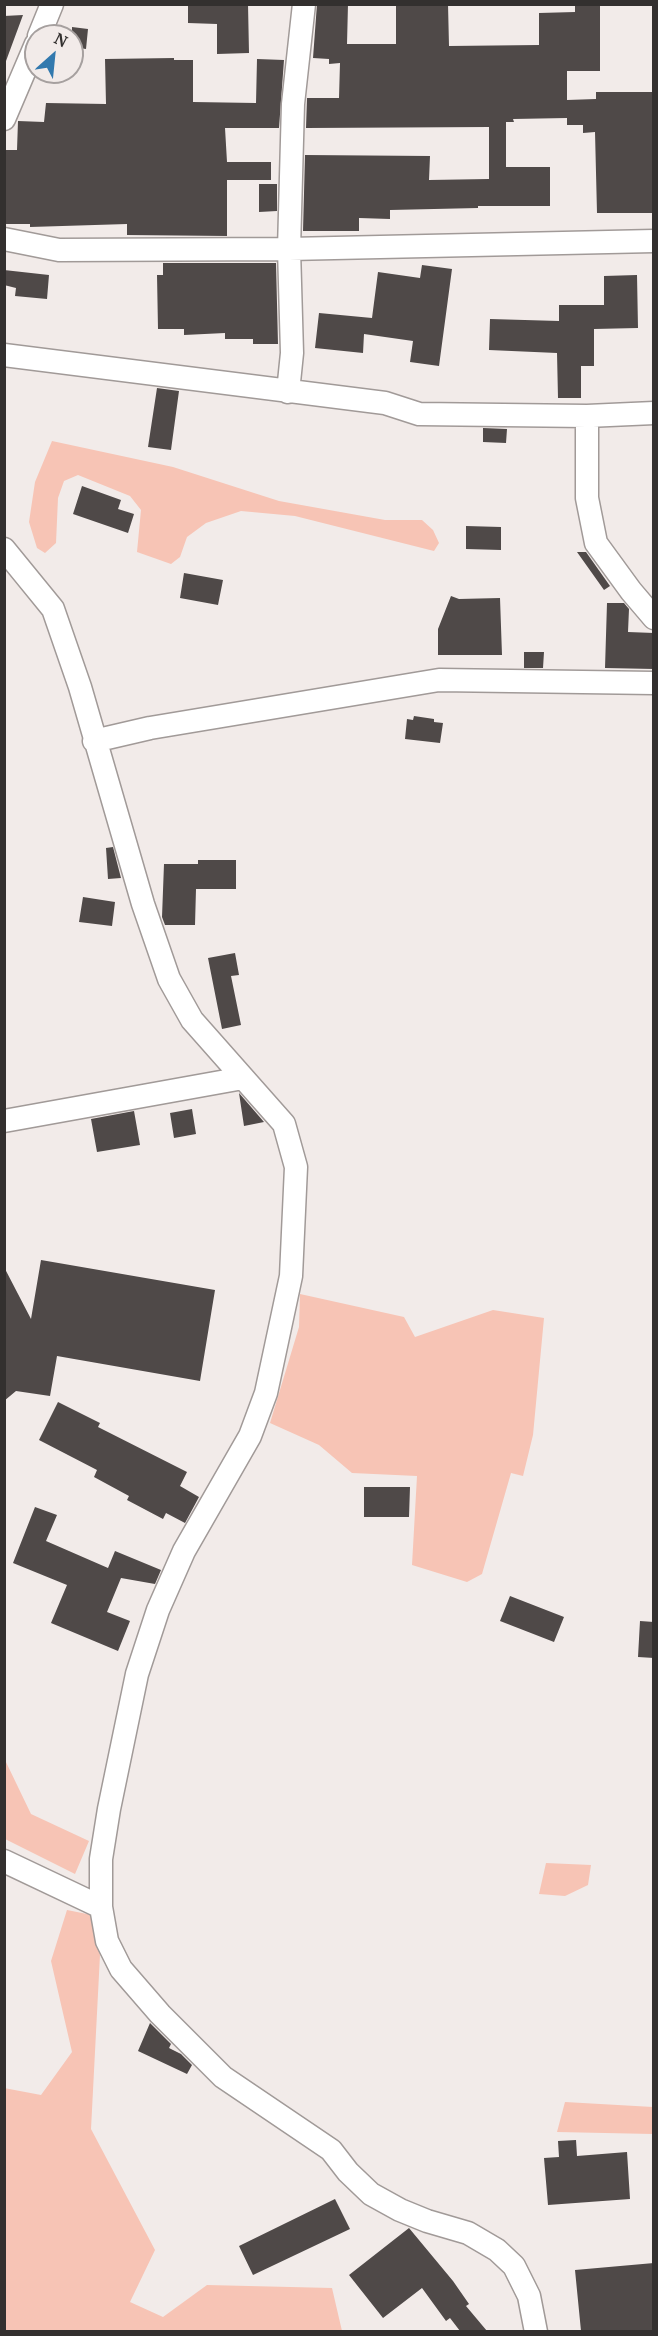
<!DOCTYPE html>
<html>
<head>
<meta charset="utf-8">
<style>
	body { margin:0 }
	#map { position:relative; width:658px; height:2336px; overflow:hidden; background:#f2ebe9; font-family:"PT Serif",serif }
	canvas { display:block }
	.frame { position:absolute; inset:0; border:6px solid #33302f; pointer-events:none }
	.north { position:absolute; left:24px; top:24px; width:60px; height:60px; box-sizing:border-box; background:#f2ebe9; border:2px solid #a6a09f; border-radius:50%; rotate:27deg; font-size:16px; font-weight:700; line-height:24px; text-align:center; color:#33302f }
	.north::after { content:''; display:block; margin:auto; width:21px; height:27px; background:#3279ae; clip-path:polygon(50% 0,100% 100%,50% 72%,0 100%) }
</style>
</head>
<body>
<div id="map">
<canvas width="658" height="2336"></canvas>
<div class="frame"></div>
<div class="north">N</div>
</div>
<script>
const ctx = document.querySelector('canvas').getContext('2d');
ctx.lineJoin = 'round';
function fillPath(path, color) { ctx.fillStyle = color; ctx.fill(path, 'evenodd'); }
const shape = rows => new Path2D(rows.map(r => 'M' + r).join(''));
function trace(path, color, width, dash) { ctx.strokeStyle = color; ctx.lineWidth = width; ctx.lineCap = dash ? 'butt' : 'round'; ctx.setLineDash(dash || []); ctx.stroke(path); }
const green = shape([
	[52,441,173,467,279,501,385,520,422,520,433,530,439,543,434,551,295,516,241,511,206,523,187,537,180,557,171,564,137,552,141,510,130,496,78,475,64,481,58,498,56,543,45,553,37,548,29,522,35,482],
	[300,1294,404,1317,415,1337,493,1310,544,1318,533,1435,523,1476,511,1473,482,1574,467,1582,412,1565,417,1476,352,1473,319,1445,270,1423,299,1327],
	[5,1760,31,1814,89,1841,75,1874,5,1839],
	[546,1863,591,1865,588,1885,565,1896,539,1894],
	[67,1910,92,1915,100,1955,91,2129,155,2250,130,2302,163,2317,207,2285,332,2288,342,2331,5,2331,4,2088,41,2095,72,2052,51,1961],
	[565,2102,653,2107,653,2134,557,2132]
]);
const building = shape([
	[188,4,248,4,249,53,217,54,217,24,188,23],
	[317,4,348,4,347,44,396,44,396,4,448,4,449,46,539,45,539,13,575,12,575,4,600,4,600,71,567,71,567,100,596,99,596,92,654,92,654,213,597,213,595,132,583,133,583,125,567,125,567,118,513,119,514,122,506,122,506,167,550,167,550,206,478,206,478,208,390,210,390,219,359,218,359,231,303,231,305,155,430,156,429,180,489,179,489,127,306,128,307,98,339,98,340,63,329,64,329,59,313,58],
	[23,15,6,61,4,61,4,16],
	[72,27,88,29,86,49,72,47],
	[174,58,174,60,193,60,193,102,256,103,257,59,284,60,279,128,225,128,227,162,271,162,271,180,227,180,227,236,127,235,127,224,30,227,30,224,4,224,4,150,17,150,18,121,44,122,46,103,106,104,105,59],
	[259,184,277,184,277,211,259,212],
	[163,263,276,263,278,344,253,344,253,339,225,339,225,333,184,335,184,329,158,329,157,275,163,275],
	[422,265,452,269,439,366,410,362,413,341,364,334,363,353,315,348,319,313,372,318,378,272,420,278],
	[4,270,49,275,47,299,15,296,16,288,4,285],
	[637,275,638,328,594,329,594,366,581,366,581,398,558,398,557,353,489,350,490,319,559,321,559,305,604,305,604,276],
	[157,388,179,391,171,450,148,447],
	[483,428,507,429,506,443,483,442],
	[82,486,121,500,118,509,134,514,128,533,73,514],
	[466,526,501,527,501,550,466,549],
	[577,552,586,552,610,586,604,590],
	[184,573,223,580,218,605,180,598],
	[451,596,459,599,500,598,502,655,438,655,438,629],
	[607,603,624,603,629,609,628,632,654,633,654,669,605,668],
	[524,652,544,652,543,668,524,668],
	[414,716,434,719,434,722,443,723,440,743,405,739,407,719,413,720],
	[113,847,121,878,108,879,106,848],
	[198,860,236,860,236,889,196,889,195,925,165,925,162,917,164,864,198,864],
	[83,897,115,902,112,926,79,922],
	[235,953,239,975,231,976,241,1025,222,1029,208,958],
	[239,1093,264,1122,244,1126],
	[192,1109,196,1134,174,1138,170,1113],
	[134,1111,140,1145,97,1152,91,1119],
	[41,1260,215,1290,200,1381,57,1356,50,1396,16,1391,4,1401,4,1267,31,1319],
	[58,1402,100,1423,98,1427,187,1472,180,1486,199,1497,185,1523,166,1513,163,1519,127,1500,129,1496,94,1477,97,1470,39,1440],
	[364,1487,410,1487,409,1517,364,1517],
	[35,1507,57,1515,46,1541,108,1568,115,1551,161,1570,155,1584,121,1578,107,1612,130,1621,118,1651,51,1623,67,1585,13,1563],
	[510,1596,564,1617,554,1642,500,1621],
	[640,1621,654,1622,654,1658,638,1657],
	[150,2023,171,2044,169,2048,181,2054,192,2065,187,2074,138,2051],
	[576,2140,577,2156,627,2152,630,2199,548,2205,544,2158,559,2157,558,2141],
	[335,2199,350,2229,253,2275,239,2246],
	[409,2228,453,2281,469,2304,466,2306,487,2331,460,2331,450,2318,446,2321,422,2288,383,2318,349,2275],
	[654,2263,654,2331,581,2331,575,2270]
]);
const minor = shape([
	[39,36,52,4],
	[4,119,36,44],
	[4,239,59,250,289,249,654,241],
	[4,355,385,403,419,414,587,416,654,413],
	[288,392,292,353,289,249,293,104,304,4],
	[587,416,587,498,596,543,631,591,654,618],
	[4,549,53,609,80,687,143,904,169,979,192,1020,284,1124,296,1167,291,1276,266,1393,250,1436,184,1551,158,1610,137,1674,109,1809,101,1859,101,1907,107,1941,121,1969,160,2014,223,2077,331,2150,348,2172,371,2194,400,2210,427,2221,468,2233,497,2250,514,2266,529,2296,536,2332],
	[94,741,150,728,439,680,654,683],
	[4,1121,243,1078],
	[4,1861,101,1907]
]);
fillPath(green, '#f7c4b5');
fillPath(building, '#4f4948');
trace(minor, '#a19a98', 25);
trace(minor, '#fff', 22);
</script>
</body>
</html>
